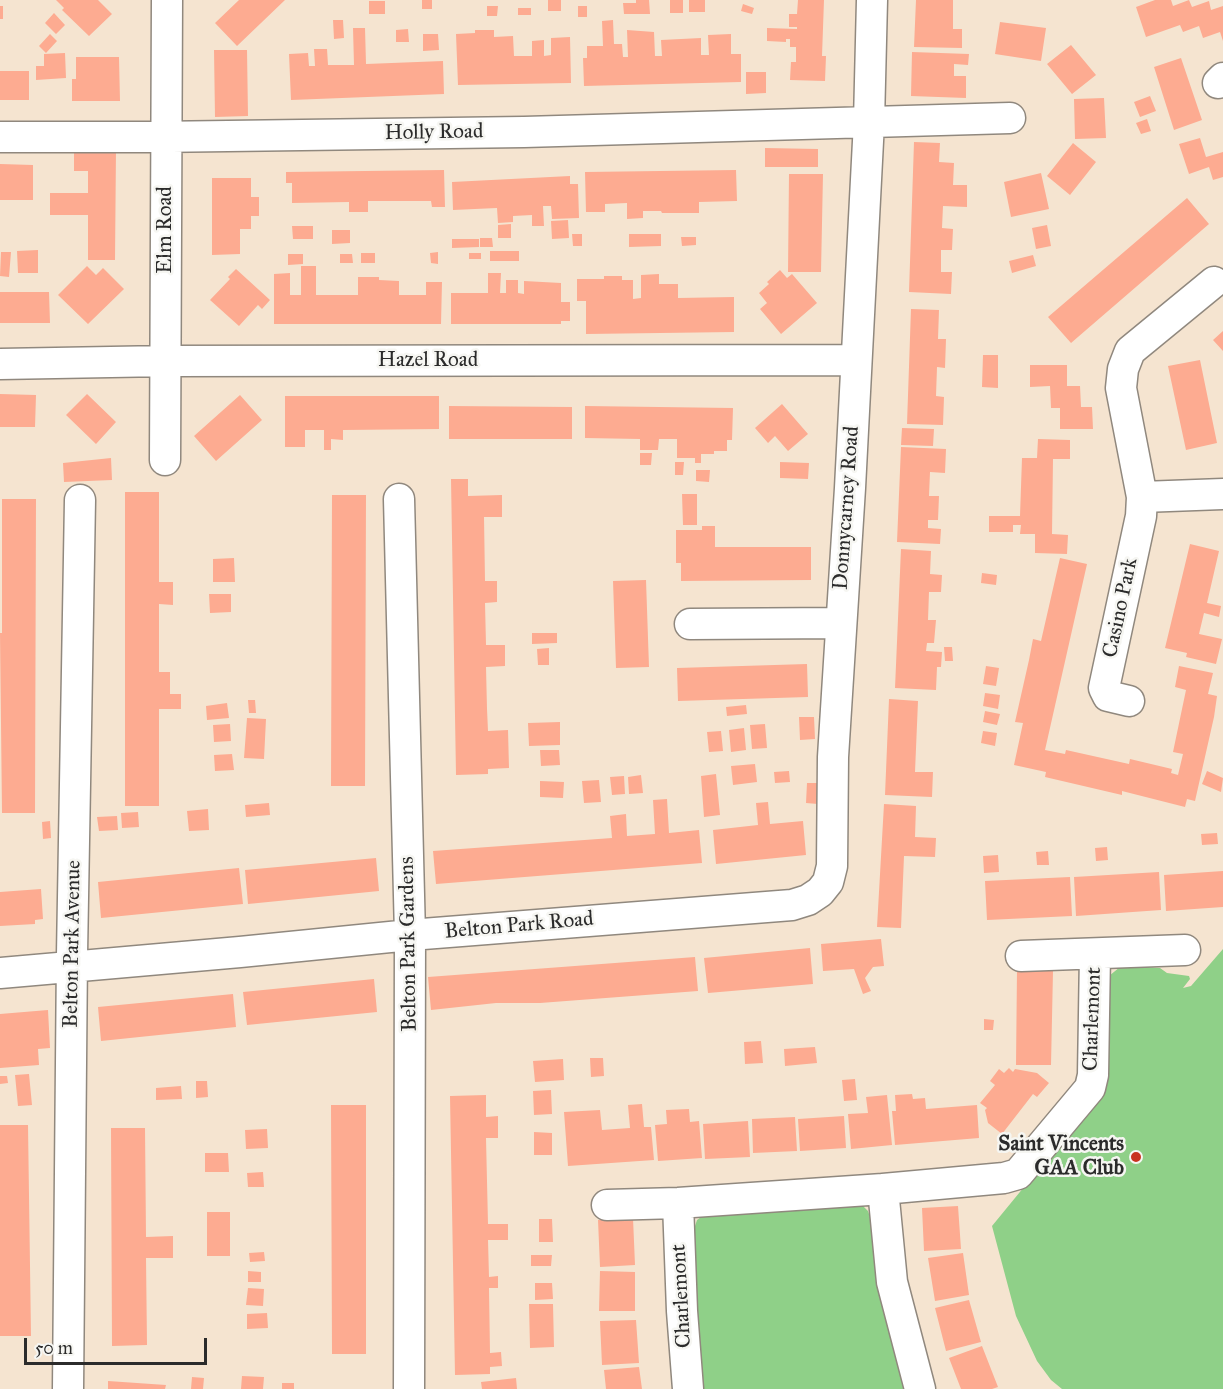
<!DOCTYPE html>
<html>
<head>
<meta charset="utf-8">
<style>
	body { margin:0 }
	#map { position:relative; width:1223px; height:1389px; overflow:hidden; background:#f5e4d0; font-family:"IM FELL Great Primer",serif }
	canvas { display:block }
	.scale { position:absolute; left:24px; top:1338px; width:183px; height:27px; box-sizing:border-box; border:3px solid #2b2b2b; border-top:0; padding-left:8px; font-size:18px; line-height:21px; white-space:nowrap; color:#2b2b2b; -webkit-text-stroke:4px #f6f6f2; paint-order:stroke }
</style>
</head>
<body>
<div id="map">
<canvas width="1223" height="1389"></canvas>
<div class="scale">50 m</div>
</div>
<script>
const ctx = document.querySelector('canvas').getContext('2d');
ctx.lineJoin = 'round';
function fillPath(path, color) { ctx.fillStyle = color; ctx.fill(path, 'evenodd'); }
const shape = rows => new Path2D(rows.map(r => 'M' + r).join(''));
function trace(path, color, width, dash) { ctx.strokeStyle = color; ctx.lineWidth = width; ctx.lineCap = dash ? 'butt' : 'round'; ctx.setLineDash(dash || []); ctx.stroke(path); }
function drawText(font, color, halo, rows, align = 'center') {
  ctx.font = font + ' "IM FELL Great Primer",serif'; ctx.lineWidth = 5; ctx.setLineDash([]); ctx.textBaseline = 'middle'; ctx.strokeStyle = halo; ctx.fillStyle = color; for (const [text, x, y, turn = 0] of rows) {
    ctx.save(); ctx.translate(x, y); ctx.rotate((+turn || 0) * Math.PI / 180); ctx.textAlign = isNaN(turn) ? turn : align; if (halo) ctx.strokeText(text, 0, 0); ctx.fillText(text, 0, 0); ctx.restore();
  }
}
const green = shape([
	[1223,949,1223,1389,1062,1389,1051,1380,1037,1361,1016,1316,992,1226,1106,1087,1104,1077,1109,976,1120,967,1133,966,1160,968,1167,973,1189,976,1190,979,1183,988,1191,986],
	[861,1204,868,1211,871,1220,906,1389,701,1389,692,1235,697,1220,708,1212]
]);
const building = shape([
	[56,0,98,0,112,14,89,36,62,10,64,8],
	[239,0,285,0,237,46,215,23],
	[422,0,432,0,432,9,422,9],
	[548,0,561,0,561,11,548,11],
	[636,0,649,0,650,14,624,14,623,3,636,3],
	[670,0,683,0,683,13,670,13],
	[689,0,705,0,705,12,689,12],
	[798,0,824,0,822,56,826,56,825,81,790,80,791,62,796,62,796,47,790,47,790,39,786,39,786,42,767,41,767,28,797,29,797,27,789,27,789,14,797,14],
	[916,0,953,0,953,29,962,29,962,48,914,47],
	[1155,0,1171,0,1173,6,1189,0,1192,7,1209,1,1211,10,1223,6,1223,41,1220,32,1203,38,1199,26,1183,32,1180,25,1146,37,1136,7],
	[369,1,385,1,385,14,369,14],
	[743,4,754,8,752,14,741,11],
	[0,6,3,6,3,19,0,19],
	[487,6,498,6,497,16,487,16],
	[578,6,587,6,587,17,578,17],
	[518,8,531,8,531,15,518,15],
	[54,13,65,25,56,34,45,23],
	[333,20,343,20,344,38,334,39],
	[613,20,614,44,622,44,623,57,628,57,627,30,654,32,655,56,662,56,661,40,701,38,701,55,709,55,708,35,731,34,731,54,741,54,741,82,584,86,583,58,587,58,587,46,603,46,602,21],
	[1000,22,1046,28,1041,61,995,54],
	[353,28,365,28,366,64,443,61,444,94,291,100,289,54,308,53,309,66,315,66,314,49,327,49,328,65,354,65],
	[408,29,409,42,396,42,396,30],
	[475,30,494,30,494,37,513,36,514,56,532,56,532,41,544,40,544,56,551,55,551,38,570,37,571,83,458,85,456,34,475,33],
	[50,34,57,41,46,53,39,46],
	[423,34,438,34,439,50,423,51],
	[1071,45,1096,75,1072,94,1047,64],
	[214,50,247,50,248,116,215,117],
	[912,52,969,54,968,65,954,64,954,76,966,76,966,98,911,96],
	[65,53,66,78,36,80,36,66,44,66,44,54],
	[76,57,119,57,120,101,72,101,72,79,76,79],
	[1181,58,1202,120,1174,130,1154,67],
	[0,71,29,71,29,100,0,100],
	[746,72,766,72,766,93,746,94],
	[1150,96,1156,111,1140,117,1134,102],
	[1104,98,1106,138,1075,139,1074,99],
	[1147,119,1151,131,1141,134,1136,123],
	[1200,138,1206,157,1223,152,1223,177,1213,180,1209,167,1189,174,1179,144],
	[914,142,940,143,939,162,954,163,953,185,967,185,967,207,943,206,942,228,953,229,952,250,941,250,941,272,952,272,951,294,909,292],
	[1073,143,1096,162,1070,195,1047,176],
	[765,148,818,149,818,167,765,167],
	[74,149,116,149,115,260,88,260,88,215,50,215,50,193,88,193,88,171,74,171],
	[0,164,33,165,33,200,0,200],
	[444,170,445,207,432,207,431,201,368,201,368,212,349,212,349,202,292,203,292,183,286,183,286,172],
	[736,170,737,201,699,202,699,213,662,213,661,211,643,211,643,218,627,219,627,203,605,204,605,212,586,212,585,172],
	[1041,173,1049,209,1011,217,1004,182],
	[789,174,823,174,821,272,788,272],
	[570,176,570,184,578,184,579,218,552,219,551,206,543,206,544,226,532,226,532,215,513,216,513,222,498,223,497,208,453,210,452,182],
	[212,178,251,178,251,197,259,197,259,216,251,216,251,229,240,229,240,254,212,255],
	[1187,198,1209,224,1071,343,1048,317],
	[568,220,569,238,552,239,551,221],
	[511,224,511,238,498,238,498,225],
	[1047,225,1051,246,1036,249,1032,228],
	[292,226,313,226,313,239,293,239],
	[332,230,350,230,350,243,332,244],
	[572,234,582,234,582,246,573,246],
	[629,234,661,234,661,246,629,247],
	[681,237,696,237,696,245,682,246],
	[480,238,492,238,493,247,480,247],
	[452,239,479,239,479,247,452,248],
	[38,250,38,273,18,273,17,251],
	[490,251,519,251,519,261,490,261],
	[1,252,11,252,9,277,0,276],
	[438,252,438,264,431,263,430,253],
	[361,253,375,253,375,263,361,263],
	[469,253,481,253,481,259,469,259],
	[288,254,303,254,303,264,288,265],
	[340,254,352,254,353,263,340,263],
	[1033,255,1036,266,1012,273,1009,261],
	[87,266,96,275,103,268,124,289,88,324,58,295],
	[301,266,316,266,316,295,358,295,358,277,379,277,379,280,399,281,399,295,426,295,426,282,442,282,441,324,274,324,274,274,290,273,290,295,301,295],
	[236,269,270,300,262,309,258,305,239,326,210,300,230,279,228,277],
	[780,270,787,278,792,274,817,303,781,334,760,309,767,303,759,293,769,284,767,282],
	[488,273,501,273,500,293,506,293,506,280,518,280,518,293,524,294,524,281,561,283,561,302,570,302,570,321,561,321,561,324,451,324,451,293,488,293],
	[659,274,659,284,678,284,678,298,734,297,734,332,586,334,586,301,577,301,577,279,604,279,604,276,622,276,622,280,633,280,633,299,641,298,641,275],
	[0,292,49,292,50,323,0,323],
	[911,309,939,310,938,339,946,339,945,368,937,367,936,396,944,397,943,425,907,424],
	[1223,331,1223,351,1213,340],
	[983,355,998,355,998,388,982,387],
	[1200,360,1217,443,1186,450,1168,366],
	[1030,365,1067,365,1067,386,1080,386,1081,407,1092,407,1093,429,1060,429,1060,408,1051,408,1050,386,1030,387],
	[0,394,36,395,35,427,0,427],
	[87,394,116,422,96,444,66,415],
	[240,395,262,420,216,461,194,436],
	[285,396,439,396,439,429,343,430,343,440,331,439,331,450,324,450,324,430,305,430,305,447,285,447],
	[782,404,808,434,788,451,775,436,768,443,755,428],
	[449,406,572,407,572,439,449,439],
	[585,406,733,408,732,440,727,440,727,451,714,451,714,454,701,454,701,463,695,463,695,458,677,458,677,439,659,439,658,450,640,450,640,439,585,438],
	[902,428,934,429,933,446,901,445],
	[1038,439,1070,440,1070,459,1053,459,1052,534,1068,535,1067,554,1035,553,1035,534,1020,534,1021,525,1013,525,1013,532,989,532,989,516,1020,516,1022,458,1037,458],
	[901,447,946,449,945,473,930,472,929,496,939,496,938,520,928,520,928,528,941,529,940,544,897,542],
	[640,453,652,453,651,465,640,465],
	[111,458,112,480,64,482,63,463],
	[675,462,684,462,683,475,675,475],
	[780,462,809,463,808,479,780,478],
	[696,470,710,470,709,482,696,481],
	[451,479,468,479,468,496,502,495,502,517,484,517,485,581,497,581,497,602,485,603,486,645,505,645,505,666,486,667,487,709,488,731,508,730,509,768,488,769,488,774,456,775],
	[125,492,159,492,159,582,173,582,173,605,159,604,159,672,170,672,170,694,181,694,181,709,159,709,159,806,125,806],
	[682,494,697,494,697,525,683,525],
	[332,495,366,495,365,786,331,786],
	[2,499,36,499,35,813,2,813,0,633,2,633],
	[702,526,715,526,715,547,811,547,811,580,681,581,681,563,676,563,676,530,702,530],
	[1190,544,1219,551,1207,603,1221,606,1219,617,1204,613,1199,634,1222,639,1216,664,1186,657,1187,653,1165,648],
	[901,549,931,551,930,574,942,575,941,592,929,592,928,620,936,620,934,643,927,643,926,651,942,652,941,667,937,667,936,690,895,688],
	[234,558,235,582,213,582,213,559],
	[1060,558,1087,564,1045,750,1065,754,1066,750,1129,764,1130,759,1172,769,1171,773,1178,775,1183,754,1173,752,1186,690,1175,687,1179,666,1213,673,1208,694,1217,696,1214,717,1195,801,1187,799,1185,807,1122,791,1122,795,1045,777,1046,772,1014,765,1023,723,1015,722,1029,660,1033,639,1041,641],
	[982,573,997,575,996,585,981,583],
	[646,580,649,667,616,668,613,581],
	[209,594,231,594,231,612,210,613],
	[532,633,557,633,557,643,532,644],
	[944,647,952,647,953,661,945,661],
	[549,648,549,665,538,665,537,649],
	[807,664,808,697,678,701,677,668],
	[986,666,999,668,996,686,983,684],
	[985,693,1000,695,998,709,983,706],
	[889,699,918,701,915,772,933,772,932,797,885,795],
	[248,700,255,700,256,713,249,713],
	[227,703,229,718,207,720,206,706],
	[746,705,747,714,727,716,726,707],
	[985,711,1000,714,997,725,983,722],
	[799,717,814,717,815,739,800,740],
	[247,718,266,719,264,759,244,758],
	[560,722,560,745,529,746,528,723],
	[230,724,231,741,214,742,213,725],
	[765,724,767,748,752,749,750,725],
	[744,728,746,750,731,752,729,730],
	[721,731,723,751,709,752,707,732],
	[983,731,997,733,995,746,981,743],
	[540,750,559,750,560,765,541,766],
	[232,754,234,770,215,771,214,755],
	[755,764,757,782,733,785,731,766],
	[789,771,790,782,775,783,774,772],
	[1207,771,1223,778,1221,792,1202,784],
	[716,774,720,815,704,817,701,776],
	[641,775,643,793,629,794,628,777],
	[624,776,625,794,612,795,610,777],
	[599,780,601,802,584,803,582,781],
	[540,781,564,782,563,798,540,797],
	[807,783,819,783,818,804,806,803],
	[667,799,669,833,699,830,702,863,436,884,433,851,612,838,610,816,626,814,627,836,655,834,653,800],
	[768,802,770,824,803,821,806,855,716,864,713,830,758,825,756,803],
	[269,803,270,815,246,817,245,805],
	[884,804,916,806,915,837,936,838,935,857,904,856,901,928,877,927],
	[208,809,209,830,189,831,187,811],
	[138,812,139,827,122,828,121,813],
	[117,816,118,830,99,831,97,817],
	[50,821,51,838,43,839,42,822],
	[1217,833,1218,844,1202,845,1201,834],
	[1107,847,1108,860,1096,861,1095,848],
	[1048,851,1049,865,1037,865,1036,852],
	[998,855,999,872,984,873,983,856],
	[376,858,379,891,248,904,245,870],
	[239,868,243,904,101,918,98,882],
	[1223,871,1223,907,1166,911,1164,875],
	[1159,872,1161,910,1076,916,1074,877],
	[1070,877,1072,916,987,920,985,881],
	[41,889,43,919,35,920,35,924,0,926,0,892],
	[881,939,884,966,873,967,865,978,871,991,863,994,854,969,823,971,821,944],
	[810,948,813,984,708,993,704,958],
	[695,957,698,991,540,1003,496,1003,431,1010,428,977],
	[1017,970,1053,971,1051,1065,1016,1065],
	[374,979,377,1012,247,1025,243,992],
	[233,994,236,1027,101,1041,98,1007],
	[48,1010,50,1048,38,1049,39,1065,0,1068,0,1014],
	[984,1019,994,1020,993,1030,984,1030],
	[761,1041,763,1063,745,1064,744,1042],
	[815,1047,817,1063,785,1066,784,1049],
	[590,1058,603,1058,604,1076,591,1077],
	[563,1059,564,1080,535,1082,533,1061],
	[1009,1068,1013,1072,1015,1069,1037,1073,1049,1083,1037,1097,1033,1094,1002,1134,988,1123,985,1110,987,1108,980,1103,995,1085,990,1081,999,1069,1004,1073],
	[29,1074,32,1105,18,1106,15,1075],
	[0,1076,7,1076,8,1083,0,1084],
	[855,1079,857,1100,844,1101,842,1080],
	[196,1081,207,1081,208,1097,196,1098],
	[181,1086,182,1099,156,1100,156,1088],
	[551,1090,552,1114,534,1115,533,1091],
	[912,1094,913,1099,925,1098,926,1109,977,1105,979,1138,895,1145,892,1111,896,1111,895,1095],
	[486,1095,486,1117,498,1116,498,1138,486,1138,488,1224,508,1224,508,1240,488,1240,489,1277,498,1276,498,1288,489,1288,490,1353,501,1352,502,1366,490,1367,490,1374,455,1375,450,1096],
	[887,1095,892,1145,851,1149,848,1114,868,1113,866,1097],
	[642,1104,644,1127,651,1127,654,1160,568,1166,564,1112,600,1110,602,1130,630,1128,628,1105],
	[331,1105,366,1105,366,1354,332,1354],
	[689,1109,690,1122,699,1121,702,1158,658,1161,655,1125,667,1124,666,1110],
	[844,1116,846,1148,800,1151,798,1119],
	[795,1117,797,1151,753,1153,752,1119],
	[748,1121,750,1157,705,1159,703,1124],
	[0,1125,28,1125,31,1336,0,1336],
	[111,1128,145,1128,146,1237,173,1236,173,1258,146,1258,147,1345,112,1346],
	[267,1129,268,1148,246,1149,245,1130],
	[534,1132,552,1133,552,1155,534,1155],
	[205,1153,228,1153,229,1172,205,1172],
	[263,1172,264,1187,248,1187,247,1173],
	[958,1206,961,1249,924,1251,922,1208],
	[207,1212,230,1212,230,1256,207,1256],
	[633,1218,635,1265,600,1267,598,1220],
	[539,1219,552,1219,553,1242,539,1242],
	[264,1252,265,1261,250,1262,249,1253],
	[963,1253,969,1295,935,1301,928,1258],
	[531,1255,552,1255,551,1266,531,1266],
	[248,1271,261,1272,261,1282,248,1282],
	[600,1271,635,1272,635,1311,599,1311],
	[535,1283,552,1283,553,1299,535,1300],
	[248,1288,264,1289,263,1306,246,1305],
	[969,1300,981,1342,946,1351,935,1308],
	[529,1304,553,1304,554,1347,530,1348],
	[267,1313,268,1328,247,1329,247,1314],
	[636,1320,639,1363,602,1365,600,1321],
	[982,1346,998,1387,992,1389,961,1389,949,1358],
	[639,1367,642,1389,606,1389,604,1370],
	[242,1376,264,1377,263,1389,241,1389],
	[192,1377,204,1378,203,1389,191,1389],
	[516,1378,517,1389,482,1389,481,1382],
	[108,1381,166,1385,165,1389,108,1389],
	[282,1383,294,1383,294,1389,282,1389]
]);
const minor = shape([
	[1218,83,1223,78],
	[0,137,154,137,524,132,1010,118],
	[0,364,166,361,856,360],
	[165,460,167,0],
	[1142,497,1121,388,1123,369,1130,351,1214,282],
	[399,499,410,935,409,1389],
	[690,624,840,623],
	[1129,701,1108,696,1104,688,1141,516,1142,497,1223,494],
	[1021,956,1185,950],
	[0,973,240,952,410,935,792,905,808,900,820,892,828,882,832,866,833,757,850,488,869,122,872,0],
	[883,1189,892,1282,920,1389],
	[678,1203,682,1311,688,1389],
	[607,1205,678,1203,883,1189,1004,1178,1018,1174,1090,1088,1093,1075,1095,954],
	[68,1389,72,954,80,500]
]);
const markers = [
	[1136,1157,6,"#c8321e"]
];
const streetNames = [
	["Holly Road",434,133,-1],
	["Elm Road",166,230,-90],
	["Hazel Road",428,361],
	["Donnycarney Road",847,508,-86],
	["Casino Park",1121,608,-78],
	["Belton Park Road",519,926,-5],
	["Belton Park Avenue",73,944,-89],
	["Belton Park Gardens",409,944,-91],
	["Charlemont",1093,1019,-88],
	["Charlemont",682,1296,-93]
];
const poiNames = [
	["Saint Vincents",1124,1145],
	["GAA Club",1124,1169]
];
fillPath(green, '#8fd088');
fillPath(building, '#fdab91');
trace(minor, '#90887e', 33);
trace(minor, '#fff', 30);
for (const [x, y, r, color] of markers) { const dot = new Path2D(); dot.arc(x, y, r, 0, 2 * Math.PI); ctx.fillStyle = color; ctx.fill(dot); trace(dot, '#f6f6f2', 2); }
drawText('21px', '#2b2b2b', '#f6f6f2', streetNames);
drawText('bold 21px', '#2b2b2b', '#f6f6f2', poiNames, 'right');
</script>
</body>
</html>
